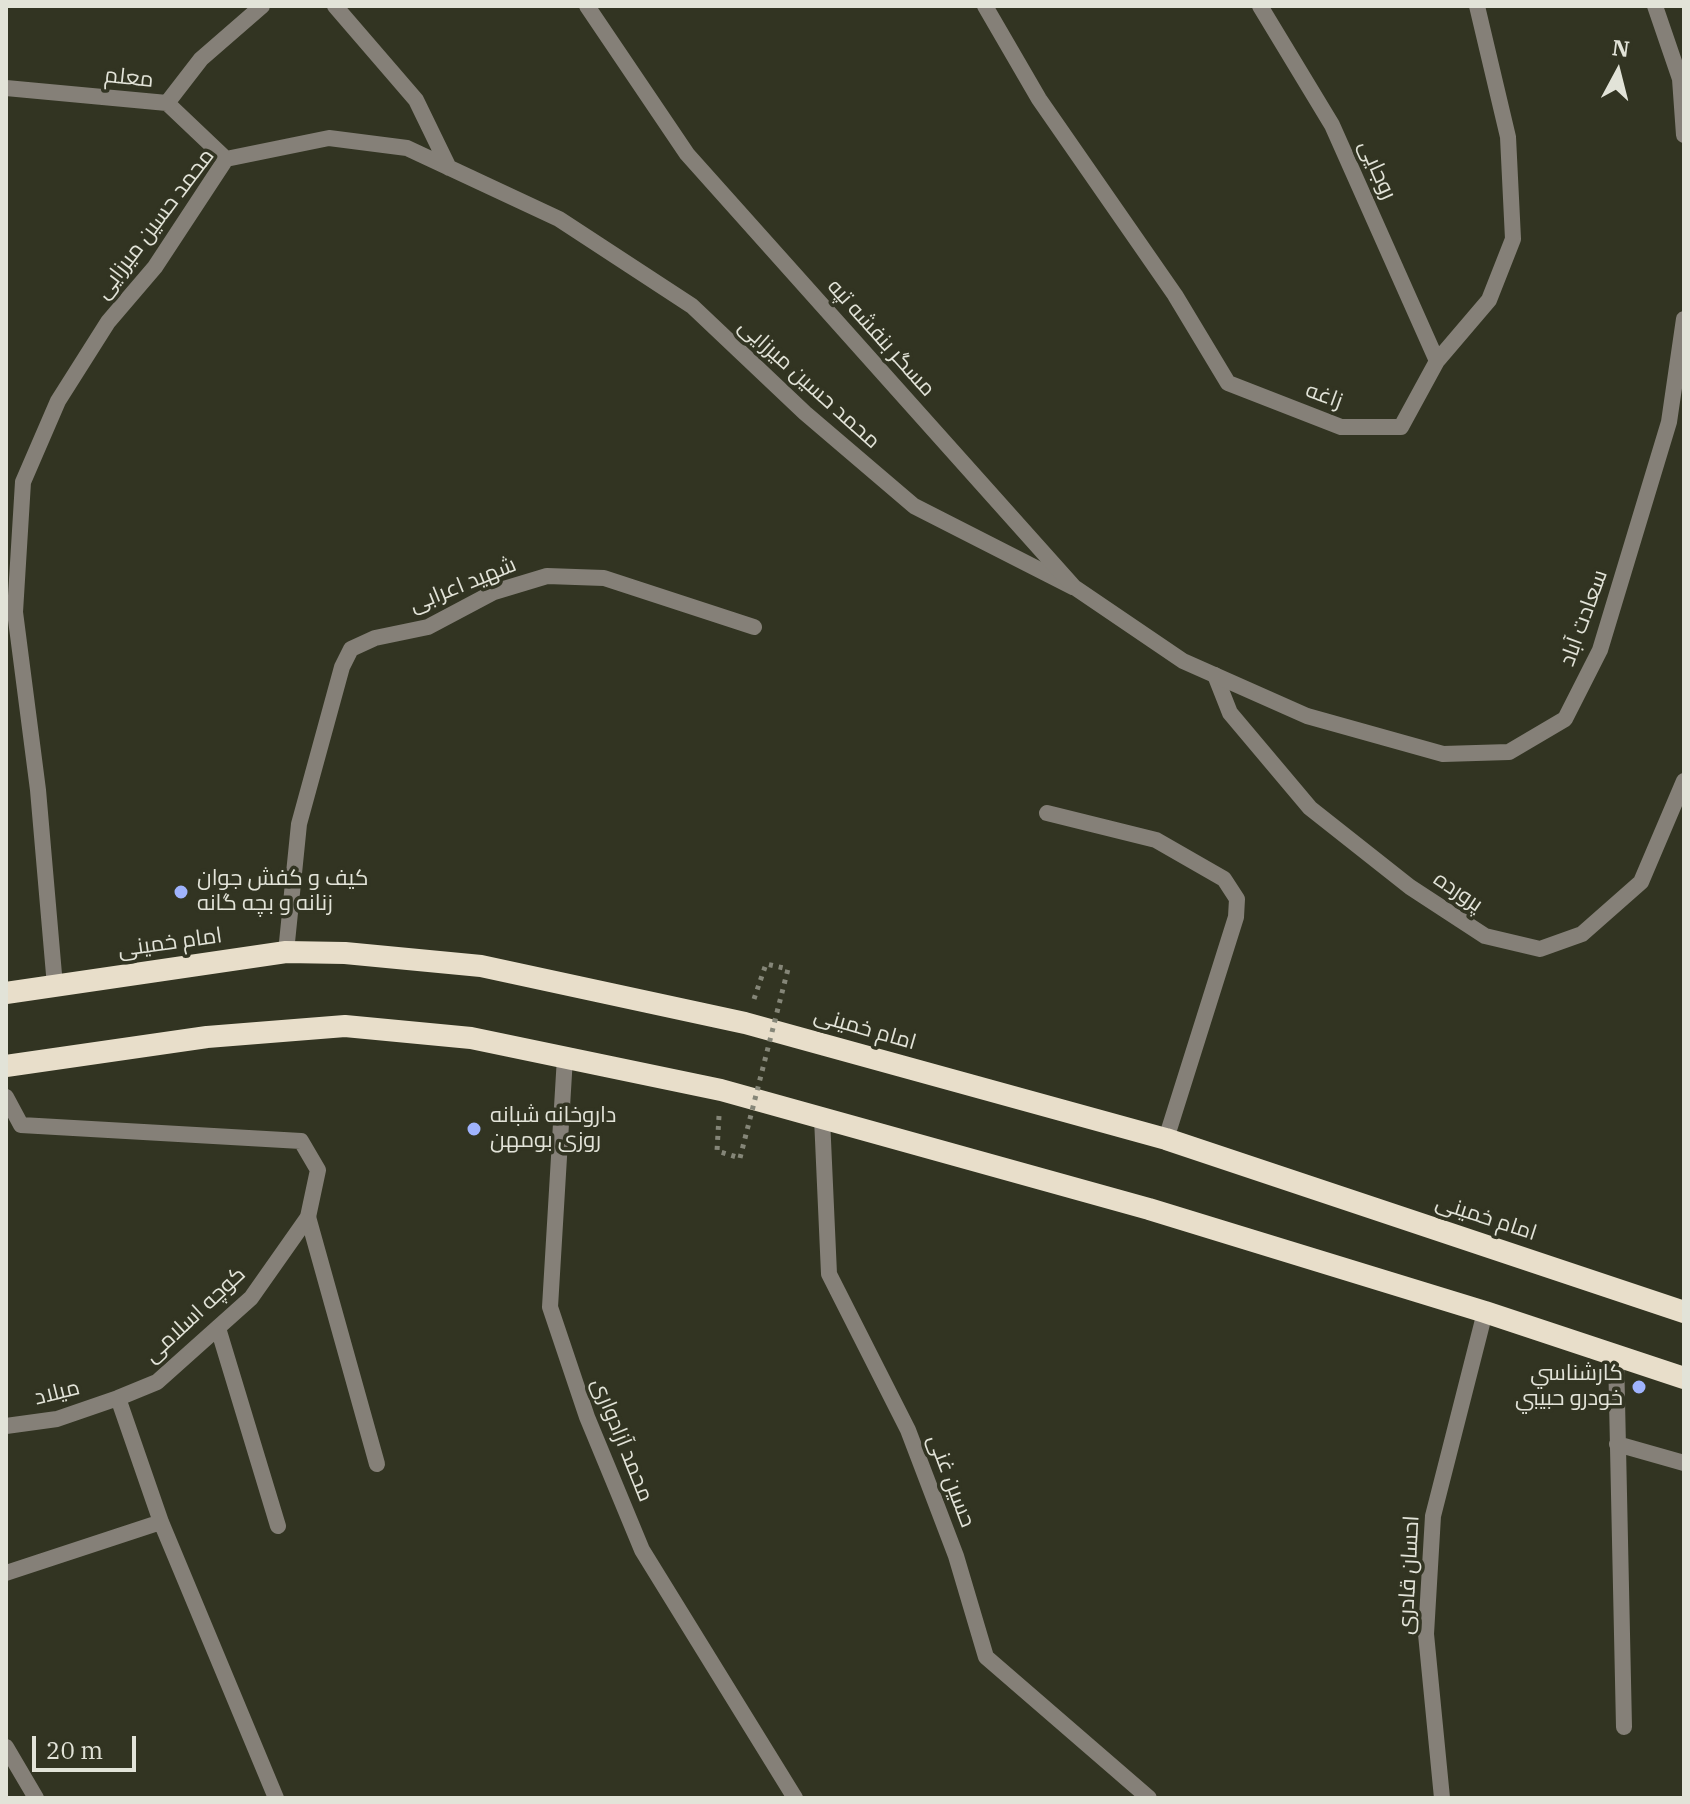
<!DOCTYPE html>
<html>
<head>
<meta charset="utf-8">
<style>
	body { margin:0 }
	#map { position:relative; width:1690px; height:1804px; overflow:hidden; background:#323422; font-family:"IBM Plex Serif",serif }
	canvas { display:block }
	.frame { position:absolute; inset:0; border:8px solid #e2e3d8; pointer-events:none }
	.north { position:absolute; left:1578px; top:32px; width:80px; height:80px; -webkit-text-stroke:6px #323422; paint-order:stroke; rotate:7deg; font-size:22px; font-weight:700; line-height:32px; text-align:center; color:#e2e3d8 }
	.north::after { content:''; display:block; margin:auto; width:28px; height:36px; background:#e2e3d8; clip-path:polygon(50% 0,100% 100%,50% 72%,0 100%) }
	.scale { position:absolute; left:32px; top:1736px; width:104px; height:36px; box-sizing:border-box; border:4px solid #e2e3d8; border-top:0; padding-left:10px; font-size:24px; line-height:28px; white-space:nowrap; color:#e2e3d8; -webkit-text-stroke:6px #323422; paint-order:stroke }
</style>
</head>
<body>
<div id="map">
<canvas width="1690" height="1804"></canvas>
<div class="frame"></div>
<div class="north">N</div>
<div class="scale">20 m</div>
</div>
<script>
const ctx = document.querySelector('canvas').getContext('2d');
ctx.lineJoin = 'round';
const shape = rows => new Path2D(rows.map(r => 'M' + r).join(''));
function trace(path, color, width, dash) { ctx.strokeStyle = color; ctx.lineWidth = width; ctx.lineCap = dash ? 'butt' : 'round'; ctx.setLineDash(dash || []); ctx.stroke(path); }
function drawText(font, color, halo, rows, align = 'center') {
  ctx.font = font + ' "IBM Plex Serif",Cairo,serif'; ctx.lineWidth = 7; ctx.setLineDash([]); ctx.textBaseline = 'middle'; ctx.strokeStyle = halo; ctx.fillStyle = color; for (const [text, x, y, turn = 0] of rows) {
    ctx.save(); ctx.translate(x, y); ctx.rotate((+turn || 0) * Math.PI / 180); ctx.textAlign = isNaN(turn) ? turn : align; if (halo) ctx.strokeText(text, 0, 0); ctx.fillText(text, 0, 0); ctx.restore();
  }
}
const path = shape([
	[754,999,766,964,788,969],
	[719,1116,717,1151,740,1158]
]);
const service = shape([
	[308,1217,377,1464]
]);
const minor = shape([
	[335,6,416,100,449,168],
	[985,6,1039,99,1175,295,1228,383,1341,427,1401,427,1437,361,1489,300,1513,239,1508,137,1477,6],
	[1260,6,1332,125,1437,361],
	[6,88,167,103,226,159],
	[167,103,201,59,262,6],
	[1215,675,1230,713,1310,808,1410,887,1485,936,1540,949,1582,934,1641,882,1684,781],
	[1047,813,1156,840,1224,879,1237,899,1236,917,1166,1139],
	[286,952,299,824,342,667,351,649,375,638,428,627,494,592,547,576,604,578,754,627],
	[55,986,38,790,15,612,23,482,58,401,108,322,155,267,226,159,329,138,407,148,559,219,692,306,805,413,914,506,1073,587],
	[565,1057,550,1307,587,1417,642,1550,795,1798],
	[6,1097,21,1125,301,1141,318,1170,308,1217,251,1298,157,1382,118,1398,161,1522,276,1798],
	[822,1118,829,1274,908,1430,956,1556,986,1657,1149,1798],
	[218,1328,278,1526],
	[1616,1354,1624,1727],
	[6,1426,57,1419,118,1398],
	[1617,1444,1684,1463],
	[6,1573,161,1522],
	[6,1747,36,1798],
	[1442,1798,1426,1634,1433,1516,1485,1312]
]);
const tertiary = shape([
	[587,6,687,154,1074,587,1183,661,1307,716,1443,754,1509,752,1565,719,1600,650,1669,422,1684,319],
	[1655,6,1680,79,1684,135]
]);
const trunk = shape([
	[6,993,286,952,345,953,481,966,745,1023,1166,1139,1684,1312],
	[6,1066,207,1037,345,1026,471,1038,721,1090,1149,1209,1485,1312,1684,1378]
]);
const pathBridge = shape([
	[740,1158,788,969]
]);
const markers = [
	[181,892,8,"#9fb3fd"],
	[474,1129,8,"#9fb3fd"],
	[1639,1387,8,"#9fb3fd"]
];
const streetNames = [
	["معلم",129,78,6],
	["روجایی",1377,170,66],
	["محمد حسین میرزایی",155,224,-53],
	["مسگر بنفشه تپه",881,338,48],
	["محمد حسین میرزایی",809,384,42],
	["زاغه",1324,396,20],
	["شهید اعرابی",463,585,-22],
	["سعادت آباد",1584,618,-70],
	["پرورده",1458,892,34],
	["امام خمینی",170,943,-8],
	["امام خمینی",865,1029,16],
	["امام خمینی",1486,1218,18],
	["کوچه اسلامی",195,1315,-43],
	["میلاد",57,1393,-14],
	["محمد آزادواری",622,1440,68],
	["حسین غنی",951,1481,69],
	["احسان قادری",1409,1575,-87]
];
const poiNames = [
	["کیف و کفش جوان",197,879],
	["زنانه و بچه گانه",197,904],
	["داروخانه شبانه",490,1116],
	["روزی بومهن",490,1141],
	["كارشناسي",1623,1374,"right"],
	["خودرو حبيبي",1623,1399,"right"]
];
trace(path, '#858678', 5, [4, 6]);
trace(service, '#858078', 16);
trace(minor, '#858078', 16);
trace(tertiary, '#858078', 16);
trace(trunk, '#e8deca', 22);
trace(pathBridge, '#858678', 5, [4, 6]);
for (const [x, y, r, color] of markers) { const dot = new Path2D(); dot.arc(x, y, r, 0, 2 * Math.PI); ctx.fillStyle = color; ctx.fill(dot); trace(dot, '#323422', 3); }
drawText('22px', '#e2e3d8', '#323422', streetNames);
drawText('22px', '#e2e3d8', '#323422', poiNames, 'left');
</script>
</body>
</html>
